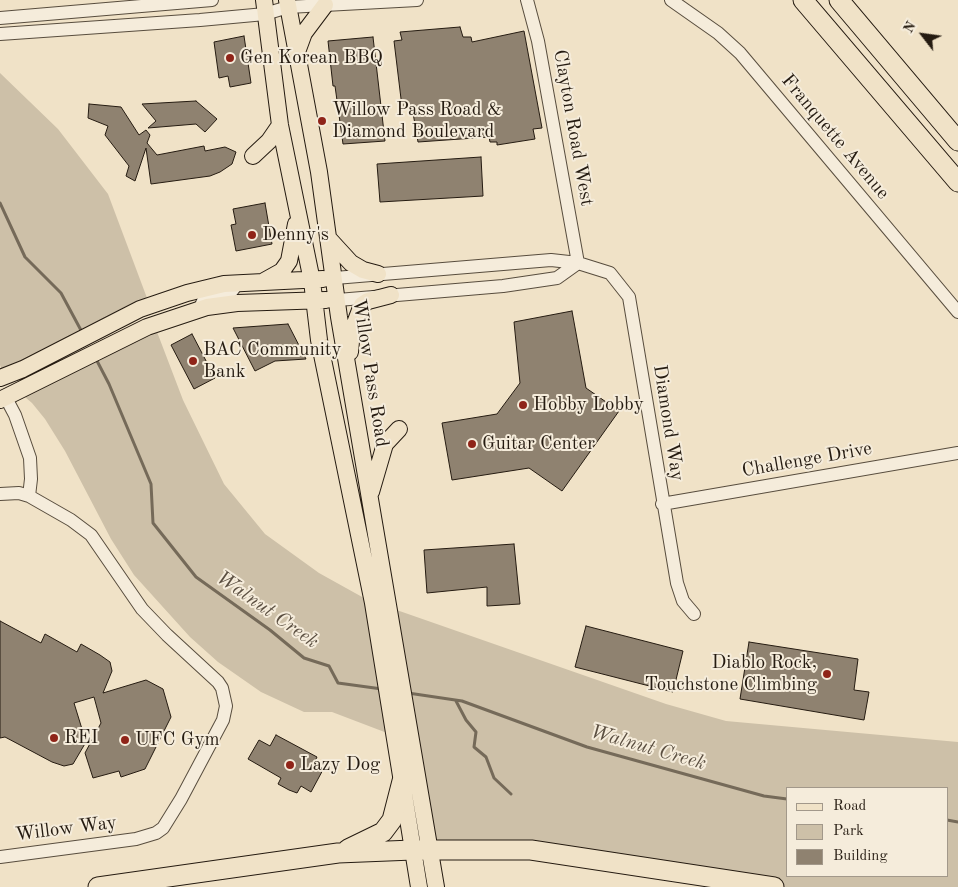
<!DOCTYPE html>
<html>
<head>
<meta charset="utf-8">
<style>
	body { margin:0 }
	#map { position:relative; width:958px; height:887px; overflow:hidden; background:#f0e2c7; font-family:"Old Standard TT",serif }
	canvas { display:block }
	.legend { position:absolute; left:786px; top:787px; width:162px; height:90px; box-sizing:border-box; background:#f5ecdb; border:1px solid #a2988a; margin:0; padding:6px 9px; list-style:none; font-size:15px; color:#251b11 }
	.legend li { display:flex; align-items:center; gap:10px; height:25px }
	.legend b { width:25px; border:1px solid #a2988a }
	.north { position:absolute; left:898px; top:10px; width:50px; height:50px; -webkit-text-stroke:4px #f5ecdb; paint-order:stroke; rotate:300deg; font-size:14px; font-weight:700; line-height:20px; text-align:center; color:#251b11 }
	.north::after { content:''; display:block; margin:auto; width:18px; height:22px; background:#251b11; clip-path:polygon(50% 0,100% 100%,50% 72%,0 100%) }
</style>
</head>
<body>
<div id="map">
<canvas width="958" height="887"></canvas>
<ul class="legend">
<li><b style="height:6px;background:#f0e2c7"></b>Road</li>
<li><b style="height:14px;background:#cdc0a8"></b>Park</li>
<li><b style="height:14px;background:#8f8270"></b>Building</li>
</ul>
<div class="north">N</div>
</div>
<script>
const ctx = document.querySelector('canvas').getContext('2d');
ctx.lineJoin = 'round';
function fillPath(path, color) { ctx.fillStyle = color; ctx.fill(path, 'evenodd'); }
const shape = rows => new Path2D(rows.map(r => 'M' + r).join(''));
function trace(path, color, width, dash) { ctx.strokeStyle = color; ctx.lineWidth = width; ctx.lineCap = dash ? 'butt' : 'round'; ctx.setLineDash(dash || []); ctx.stroke(path); }
function drawText(font, color, halo, rows, align = 'center') {
  ctx.font = font + ' "Old Standard TT",serif'; ctx.lineWidth = 4; ctx.setLineDash([]); ctx.textBaseline = 'middle'; ctx.strokeStyle = halo; ctx.fillStyle = color; for (const [text, x, y, turn = 0] of rows) {
    ctx.save(); ctx.translate(x, y); ctx.rotate((+turn || 0) * Math.PI / 180); ctx.textAlign = isNaN(turn) ? turn : align; if (halo) ctx.strokeText(text, 0, 0); ctx.fillText(text, 0, 0); ctx.restore();
  }
}
const green = shape([
	[0,73,58,129,108,194,150,306,4,376,0,365],
	[154,324,183,400,224,484,265,534,319,573,373,603,395,736,332,712,304,712,261,692,218,662,190,637,134,575,111,539,65,451,45,419,32,403,19,392],
	[388,607,666,704,726,721,958,742,958,887,774,887,552,852,429,850],
	[787,788,947,788,947,876,787,876]
]);
const stream = shape([
	[0,203,25,257,61,293,83,334],
	[95,357,109,384,151,484,153,523,196,577,270,630,304,658,329,666,338,683,382,689],
	[408,693,462,701,587,747,764,796,787,799],
	[456,701,466,720,476,732,474,747,486,757,494,778,511,794],
	[947,820,958,822]
]);
const building = shape([
	[460,27,463,37,471,37,472,42,524,31,542,128,533,129,535,139,497,145,497,142,490,142,489,137,418,142,412,107,402,107,394,41,402,40,400,32,460,27],
	[244,36,251,83,230,87,228,76,219,78,214,42,244,36],
	[373,37,385,141,343,144,335,86,333,86,328,41,373,37],
	[196,101,217,119,205,132,196,124,148,128,156,121,142,104,196,101],
	[89,104,121,107,139,135,146,130,150,135,147,143,157,155,204,146,205,151,225,147,236,152,232,164,220,172,210,176,151,184,146,148,135,181,126,176,129,166,105,135,108,126,88,118,89,104],
	[481,157,483,196,380,202,377,164,481,157],
	[265,203,272,244,236,251,231,225,236,224,233,209,265,203],
	[572,311,586,388,619,411,562,491,529,468,452,480,442,423,497,414,520,383,514,322,572,311],
	[288,324,306,359,275,361,255,371,233,328,288,324],
	[192,334,215,378,194,389,171,345,192,334],
	[514,544,520,604,487,606,487,587,427,593,424,550,514,544],
	[0,621,41,643,45,634,77,652,81,644,100,655,110,662,112,671,103,693,146,680,163,689,171,717,145,769,121,777,119,771,93,778,85,753,101,723,94,697,74,703,86,742,73,764,64,766,52,762,5,737,0,738,0,621],
	[586,626,683,651,673,692,575,667,586,626],
	[749,642,858,659,854,690,869,692,864,720,740,699,749,642],
	[276,735,317,757,315,761,325,766,311,792,301,786,297,793,289,790,278,784,281,778,248,759,259,740,270,746,276,735]
]);
const minor = shape([
	[527,0,538,41,578,263],
	[671,0,718,33,740,53,958,312],
	[0,18,212,0],
	[0,34,200,20,265,14,288,7,417,0],
	[335,278,551,260,578,263,610,273,629,297,677,583,683,601,694,614],
	[338,300,503,286,557,278,578,263],
	[199,310,204,299,232,291,238,283],
	[6,398,15,415,30,458,31,479,29,496],
	[0,494,19,493,29,496,71,520,91,535,142,609,167,635,218,682,222,688,226,706,223,720,181,799,163,828,156,833,136,839,0,857],
	[662,504,958,453]
]);
const major = shape([
	[264,0,280,125,312,281,319,340,373,603,419,887],
	[287,0,319,172,339,317,436,887],
	[297,52,304,33,325,5],
	[253,156,269,141,280,125],
	[329,239,351,263,363,270,378,274],
	[264,281,282,271,289,261,296,224],
	[350,352,352,331,362,305,368,301,391,295],
	[0,378,23,369,140,309,187,293,224,284,323,279],
	[0,400,147,327,207,307,237,303,326,300],
	[371,492,385,444,399,429]
]);
const highway = shape([
	[803,0,958,182],
	[839,0,958,141],
	[348,849,383,832,392,820,402,781],
	[98,887,338,853,413,850,531,850,774,887]
]);
const markers = [
	[230,58,5,"#8f2418"],
	[322,121,5,"#8f2418"],
	[252,235,5,"#8f2418"],
	[193,361,5,"#8f2418"],
	[523,405,5,"#8f2418"],
	[472,444,5,"#8f2418"],
	[827,674,5,"#8f2418"],
	[54,738,5,"#8f2418"],
	[125,740,5,"#8f2418"],
	[290,765,5,"#8f2418"]
];
const poiNames = [
	["Gen Korean BBQ",240,58],
	["Willow Pass Road &",332,110],
	["Diamond Boulevard",332,132],
	["Denny's",262,235],
	["BAC Community",203,350],
	["Bank",203,372],
	["Hobby Lobby",533,405],
	["Guitar Center",482,444],
	["Diablo Rock,",817,663,"right"],
	["Touchstone Climbing",817,685,"right"],
	["REI",64,738],
	["UFC Gym",135,740],
	["Lazy Dog",300,765]
];
const streetNames = [
	["Clayton Road West",573,128,80],
	["Franquette Avenue",835,137,50],
	["Willow Pass Road",370,373,81],
	["Diamond Way",668,423,81],
	["Challenge Drive",807,460,-10],
	["Willow Way",66,829,-7]
];
const waterNames = [
	["Walnut Creek",267,610,35],
	["Walnut Creek",648,748,16]
];
fillPath(green, '#cdc0a8');
trace(stream, '#756a59', 3);
fillPath(building, '#8f8270');
trace(building, '#251b11', 1);
trace(minor, '#584d3e', 14);
trace(major, '#251b11', 18);
trace(highway, '#251b11', 21);
trace(minor, '#f5ecdb', 12);
trace(major, '#f0e2c7', 16);
trace(highway, '#f0e2c7', 19);
for (const [x, y, r, color] of markers) { const dot = new Path2D(); dot.arc(x, y, r, 0, 2 * Math.PI); ctx.fillStyle = color; ctx.fill(dot); trace(dot, '#f5ecdb', 2); }
drawText('19px', '#251b11', '#f5ecdb', poiNames, 'left');
drawText('19px', '#251b11', '#f5ecdb', streetNames);
drawText('italic 20px', '#5b4f41', '#f5ecdb', waterNames);
</script>
</body>
</html>
